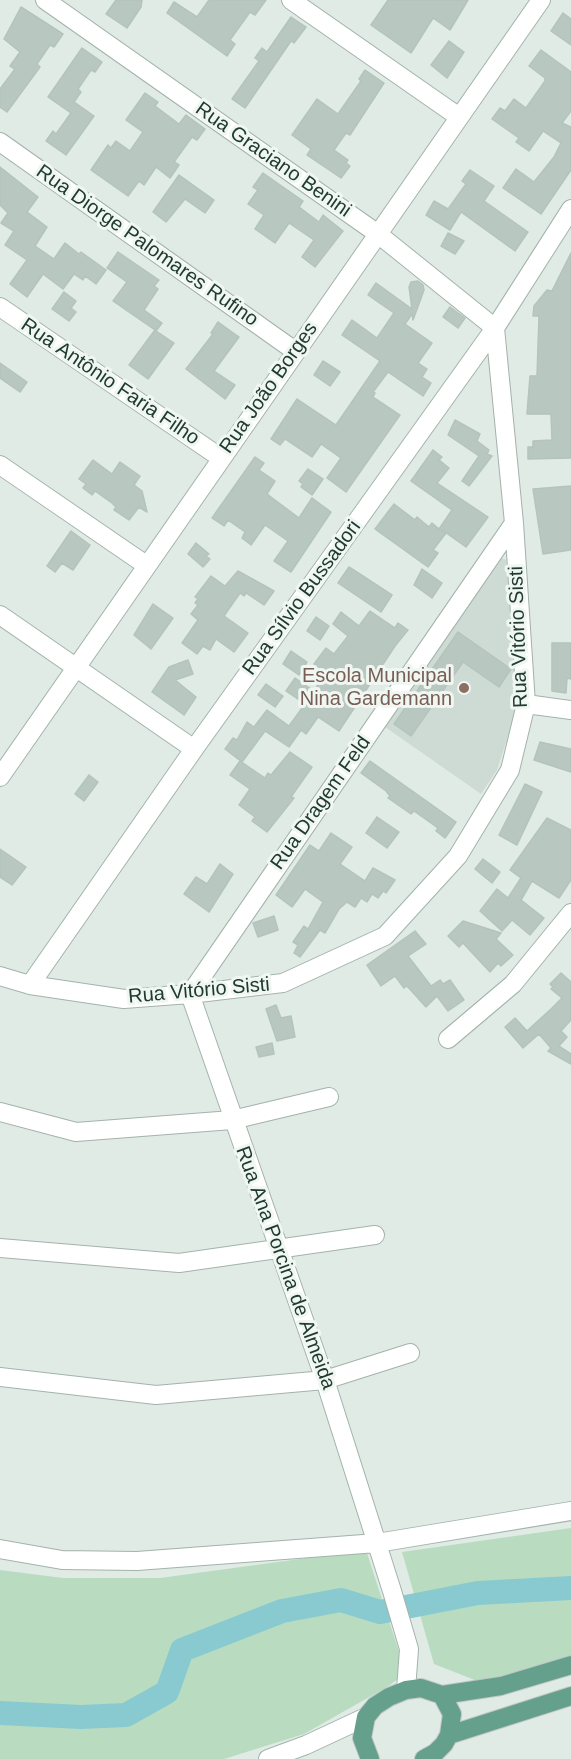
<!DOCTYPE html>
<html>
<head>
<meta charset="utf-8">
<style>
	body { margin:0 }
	canvas { display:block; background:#e0ebe5 }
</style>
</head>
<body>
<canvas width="571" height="1759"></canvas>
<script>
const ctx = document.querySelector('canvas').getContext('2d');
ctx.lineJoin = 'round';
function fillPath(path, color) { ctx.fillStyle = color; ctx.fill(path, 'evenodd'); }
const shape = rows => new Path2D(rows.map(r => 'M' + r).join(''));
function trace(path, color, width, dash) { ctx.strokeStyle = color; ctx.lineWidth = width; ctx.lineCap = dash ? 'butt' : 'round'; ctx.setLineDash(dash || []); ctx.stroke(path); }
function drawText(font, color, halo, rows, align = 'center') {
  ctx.font = font + ' Helvetica,sans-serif'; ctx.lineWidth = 6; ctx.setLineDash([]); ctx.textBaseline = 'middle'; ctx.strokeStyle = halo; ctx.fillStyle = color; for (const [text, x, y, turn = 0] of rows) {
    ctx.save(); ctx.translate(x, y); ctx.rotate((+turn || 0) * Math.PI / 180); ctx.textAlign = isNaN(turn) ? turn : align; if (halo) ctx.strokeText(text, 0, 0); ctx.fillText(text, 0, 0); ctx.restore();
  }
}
const built = shape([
	[502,558,506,560,517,659,514,718,497,770,481,794,385,727]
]);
const green = shape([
	[571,1528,571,1662,490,1686,434,1664,402,1552],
	[366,1550,403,1664,401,1677,387,1687,304,1734,224,1759,0,1759,0,1570,63,1578,160,1578]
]);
const river = shape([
	[0,1713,81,1717,126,1715,167,1692,182,1650,282,1611,341,1600,380,1612,478,1593,571,1588]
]);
const building = shape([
	[116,0,142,0,141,7,127,28,106,14,116,0],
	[209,0,266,0,255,15,250,12,230,40,235,44,227,56,167,13,174,2,197,17,209,0],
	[388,0,468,0,450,30,433,18,411,53,371,25,388,0],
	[21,7,63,34,54,47,50,45,37,64,40,67,7,112,0,107,0,89,15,69,10,66,20,52,4,39,21,7],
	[563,13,571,19,571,45,551,31,563,13],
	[291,17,306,27,294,43,291,41,245,108,232,99,259,61,255,58,262,48,267,52,291,17],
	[449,41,464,52,447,78,431,65,449,41],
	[82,48,102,62,95,72,91,70,78,89,81,92,74,102,94,116,66,155,46,141,53,131,56,134,71,113,48,97,82,48],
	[541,50,571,72,571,111,562,123,571,127,571,170,541,214,503,188,516,169,534,182,554,157,561,143,543,131,529,151,516,142,519,138,492,119,500,108,505,111,514,99,526,108,545,81,545,78,529,66,541,50],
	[365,70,384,83,350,135,346,133,334,150,348,160,346,163,350,166,341,178,307,155,311,149,292,135,317,99,338,114,361,81,359,79,365,70],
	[145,93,158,102,155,106,179,124,186,115,205,129,197,140,192,137,174,162,179,165,170,178,156,167,144,185,139,181,128,196,91,170,108,145,111,148,116,141,130,151,143,132,126,120,145,93],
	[0,167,38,197,27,212,47,227,35,246,54,259,65,243,79,254,81,252,106,270,96,284,85,276,83,280,74,274,63,289,43,274,27,297,10,284,27,260,5,245,14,231,1,223,8,213,0,205,0,167],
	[470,170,494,186,484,201,528,232,515,251,461,212,450,230,426,215,434,201,448,209,466,184,462,181,470,170],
	[263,173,303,201,299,207,319,222,323,215,343,231,315,267,302,257,314,240,289,223,275,243,255,229,264,215,248,204,258,190,253,187,263,173],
	[179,175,214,200,205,213,185,199,166,222,153,212,179,175],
	[448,233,464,241,455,254,441,246,448,233],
	[118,252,159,280,154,286,158,289,144,310,162,323,156,331,174,343,148,379,129,365,155,330,113,301,127,282,107,268,118,252],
	[571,253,571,458,528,459,528,447,533,447,533,441,552,440,551,414,527,414,530,376,537,376,539,316,533,316,534,306,547,290,552,291,571,253],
	[418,281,423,285,424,290,413,320,412,314,405,324,432,343,418,363,427,369,422,377,431,383,423,396,388,372,373,392,375,393,373,397,400,415,346,492,327,478,341,458,321,444,312,457,285,439,280,445,271,439,297,399,336,425,380,361,342,335,352,320,377,338,394,313,368,295,376,283,412,309,409,287,411,282,418,281],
	[64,292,76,301,71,308,76,312,69,321,52,309,64,292],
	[450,307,465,318,458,328,443,317,450,307],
	[218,322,239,337,214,371,235,385,225,399,186,369,213,334,211,333,218,322],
	[323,361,340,372,330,386,314,375,323,361],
	[0,363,27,382,20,392,0,378,0,363],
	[455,420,480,434,477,441,489,450,487,454,492,456,469,486,462,481,479,456,448,435,455,420],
	[433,450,442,457,439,460,449,468,437,483,488,517,466,547,442,530,446,533,433,550,438,553,428,567,375,529,394,504,415,520,417,517,429,527,432,523,439,529,452,510,411,481,433,450],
	[255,457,264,463,259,470,275,481,267,494,299,518,312,498,331,512,291,572,274,561,288,541,265,525,251,545,242,538,245,532,228,520,224,526,212,518,255,457],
	[93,460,112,474,120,462,140,476,134,485,142,491,147,512,139,507,129,520,114,510,116,507,112,503,95,491,92,495,83,488,86,484,79,479,93,460],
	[308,469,323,479,312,495,301,487,303,484,299,481,308,469],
	[571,486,571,550,543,554,533,489,571,486],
	[71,531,90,545,73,570,62,563,55,572,47,566,71,531],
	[196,543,209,554,206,556,210,559,203,567,188,554,196,543],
	[349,567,392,595,381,612,338,583,349,567],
	[422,569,442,583,432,598,414,585,422,569],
	[238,571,274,591,264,605,246,593,244,596,240,593,224,616,248,633,234,652,216,639,210,650,203,646,197,654,182,643,198,620,191,614,198,605,195,603,198,599,195,597,211,576,225,586,238,571],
	[153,604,173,618,151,649,134,635,153,604],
	[370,611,395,628,398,623,408,630,395,646,339,731,318,717,306,734,301,730,289,747,265,731,242,762,225,749,233,738,237,740,247,722,254,727,267,710,289,726,305,704,286,691,295,678,314,691,326,672,314,664,326,648,334,654,348,636,333,624,341,612,359,626,370,611],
	[316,617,329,626,320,640,307,631,316,617],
	[458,632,511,669,499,687,463,662,411,736,394,724,458,632],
	[552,643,571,643,571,679,567,678,566,693,552,691,552,643],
	[291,651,307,662,299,675,283,664,291,651],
	[188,660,193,674,175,680,196,697,184,715,152,692,169,667,188,660],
	[266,684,283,696,275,707,258,695,266,684],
	[540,742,571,749,571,772,534,760,540,742],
	[290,752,312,767,291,797,294,798,267,832,252,821,255,817,239,805,250,789,230,775,240,761,265,778,268,773,271,775,290,752],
	[370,761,456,822,445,838,436,831,438,828,414,811,411,814,388,798,390,796,386,791,361,773,370,761],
	[89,775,98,782,84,801,75,794,89,775],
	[525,784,542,792,517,845,499,835,525,784],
	[377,817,399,832,387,848,366,833,377,817],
	[547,818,571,830,571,880,559,898,532,881,521,900,544,918,530,935,512,920,502,931,480,911,497,889,508,898,521,878,510,870,547,818],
	[331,833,352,847,340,864,365,881,373,868,395,880,386,893,383,891,378,898,372,894,367,902,361,898,355,907,347,902,339,909,325,933,320,930,300,957,294,953,298,945,293,942,304,926,308,929,323,902,305,889,292,907,276,895,310,845,319,851,331,833],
	[0,849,26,867,12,885,0,877,0,849],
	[483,859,500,872,492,883,475,869,483,859],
	[220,864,233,874,209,912,184,894,196,877,207,884,220,864],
	[274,916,278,930,258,937,253,923,274,916],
	[463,921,501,933,496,939,513,955,501,966,498,963,490,972,463,943,459,947,448,936,463,921],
	[415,931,426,944,408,956,431,986,440,980,443,984,450,980,464,1000,448,1011,437,996,426,1007,407,986,404,988,395,976,381,986,367,965,415,931],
	[561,973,571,982,571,1020,561,1031,567,1037,559,1046,571,1054,571,1064,548,1051,551,1048,539,1034,523,1048,505,1027,515,1018,527,1031,552,1008,562,998,551,989,553,987,550,984,561,973],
	[276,1005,281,1018,291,1016,295,1037,277,1041,266,1009,276,1005],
	[272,1043,274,1054,259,1057,256,1047,272,1043]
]);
const minor = shape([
	[291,0,459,117],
	[0,142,295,351],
	[0,307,221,458],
	[0,465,146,565],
	[0,615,194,749],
	[526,704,571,710],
	[0,777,541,0],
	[0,976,30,985,124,999,190,994,283,983,385,936,458,856,510,770,526,704,514,523,495,328,378,234,45,0],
	[30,985,194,749,495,328,571,209],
	[190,994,325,1380,392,1591,409,1649,406,1690],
	[190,994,514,523],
	[448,1039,513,984,571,913],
	[0,1112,76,1132,232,1120,329,1097],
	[0,1248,179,1263,375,1235],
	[0,1377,156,1395,325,1380,410,1353],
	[0,1549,62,1560,137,1561,377,1543,571,1511],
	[268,1759,306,1745,366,1717]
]);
const major = shape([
	[442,1695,501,1686,571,1665],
	[449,1735,571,1696],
	[370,1759,362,1738,366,1717,375,1706,389,1697,406,1690,421,1688,442,1695,452,1714,449,1735,444,1744,435,1753,424,1759]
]);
const markers = [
	[464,688,6,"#8d6e63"]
];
const streetNames = [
	["Rua Graciano Benini",273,160,35],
	["Rua Diorge Palomares Rufino",147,246,35],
	["Rua Antônio Faria Filho",110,382,34],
	["Rua João Borges",269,388,-55],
	["Rua Sílvio Bussadori",302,598,-54],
	["Rua Vitório Sisti",519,637,-92],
	["Rua Dragem Feld",321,803,-55],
	["Rua Vitório Sisti",199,991,-5],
	["Rua Ana Porcina de Almeida",285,1268,70]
];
const educationNames = [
	["Escola Municipal",452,676],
	["Nina Gardemann",452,699]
];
fillPath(built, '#cedbd4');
fillPath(green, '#b9dcc0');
trace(river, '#88cad0', 24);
fillPath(building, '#b8c8c1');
trace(building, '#b3c4bc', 1.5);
trace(minor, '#a3b3ac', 20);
trace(major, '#c1c8c6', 20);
trace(minor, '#fff', 18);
trace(major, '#65a08c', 18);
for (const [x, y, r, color] of markers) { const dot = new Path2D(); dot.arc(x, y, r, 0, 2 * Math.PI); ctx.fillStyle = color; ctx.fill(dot); trace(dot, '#f0f7f3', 2); }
drawText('20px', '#213b32', '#f0f7f3', streetNames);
drawText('20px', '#785e54', '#f0f7f3', educationNames, 'right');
</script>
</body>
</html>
